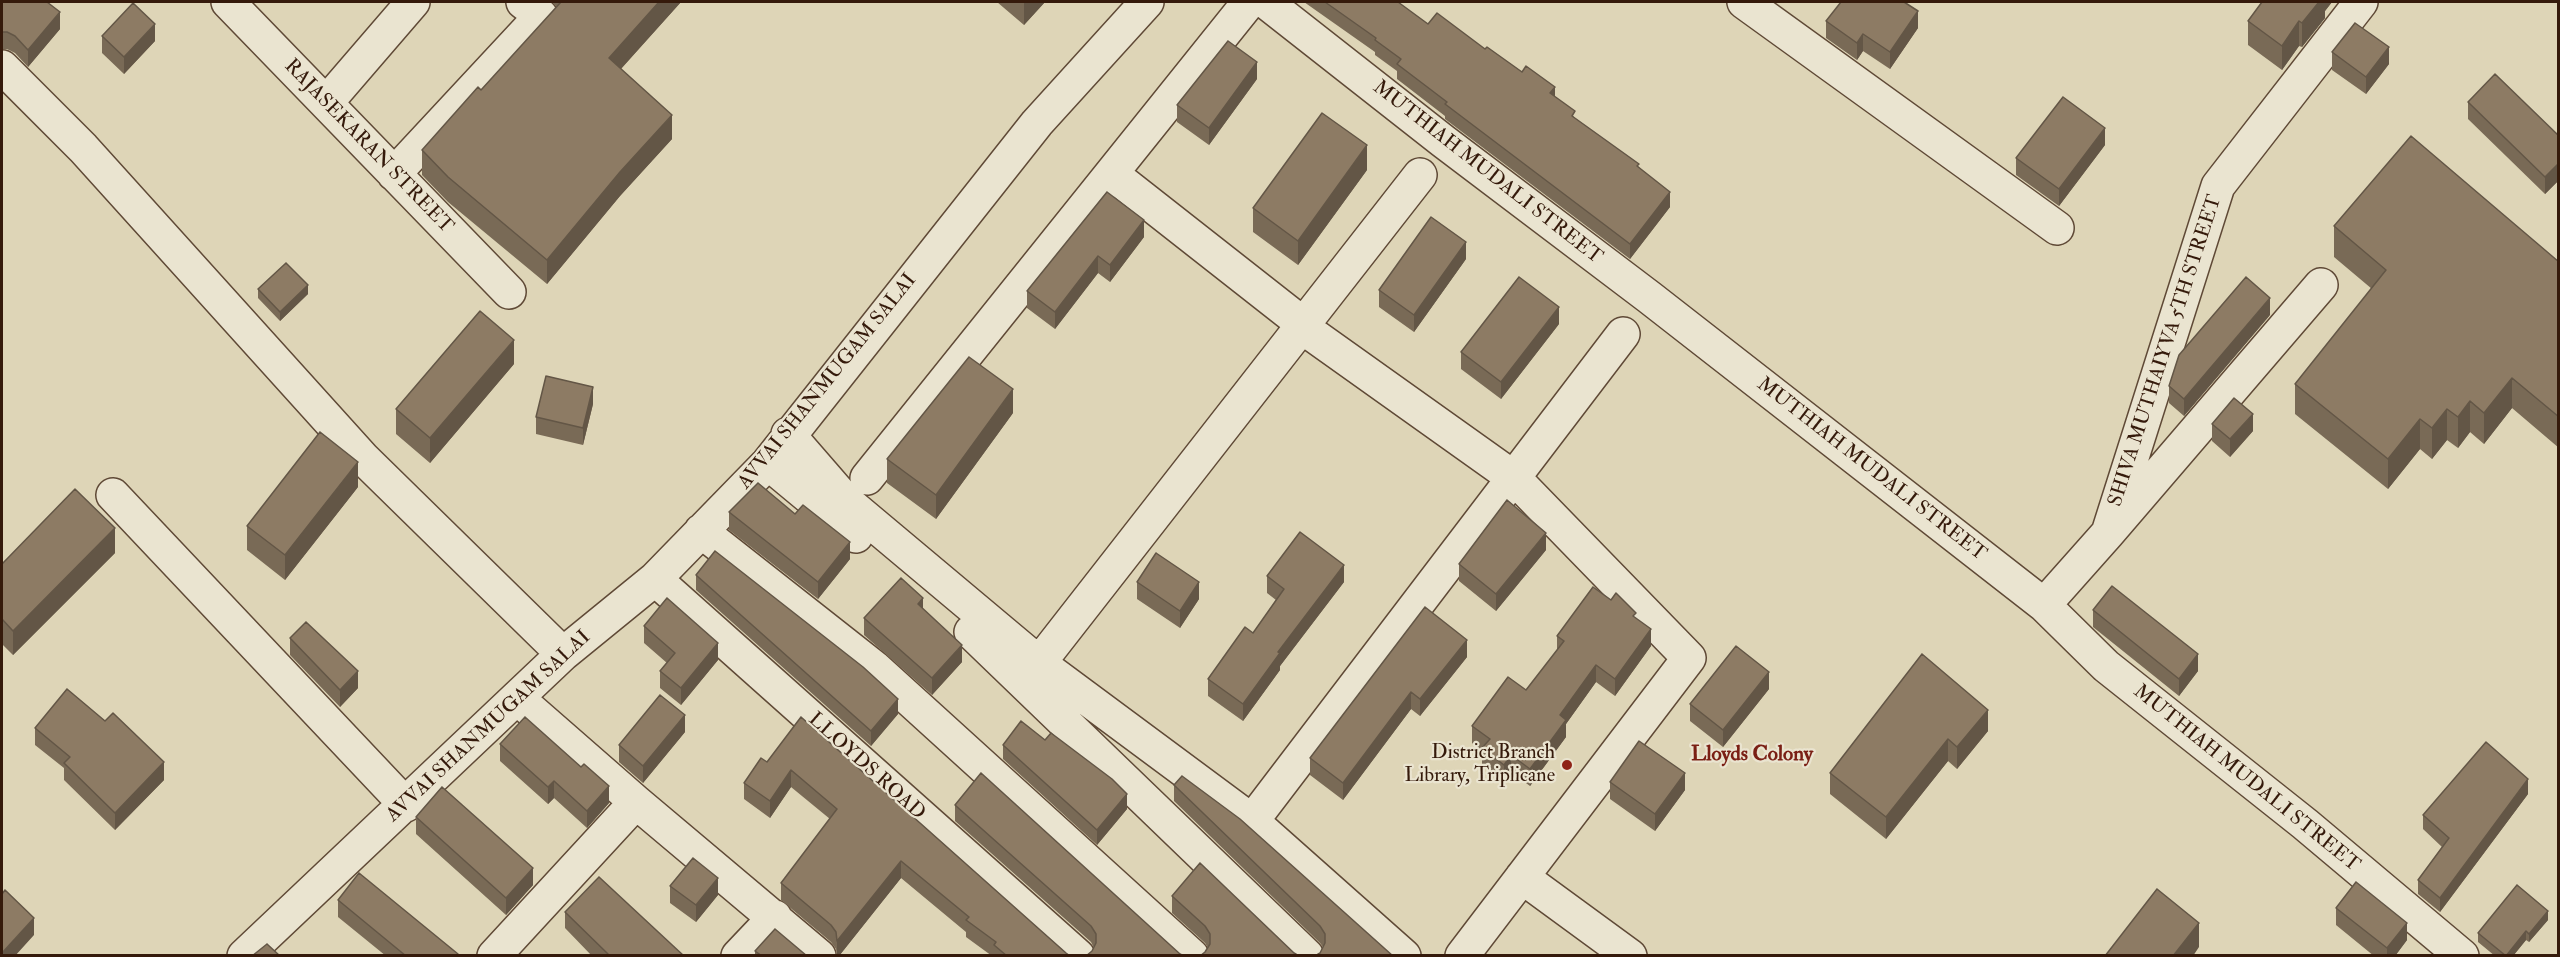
<!DOCTYPE html>
<html>
<head>
<meta charset="utf-8">
<style>
	body { margin:0 }
	#map { position:relative; width:2560px; height:957px; overflow:hidden; background:#ded5b7; font-family:"IM FELL Double Pica",serif }
	canvas { display:block }
	.frame { position:absolute; inset:0; border:3px solid #351a0b; pointer-events:none }
</style>
</head>
<body>
<div id="map">
<canvas width="2560" height="957"></canvas>
<div class="frame"></div>
</div>
<script>
const ctx = document.querySelector('canvas').getContext('2d');
ctx.lineJoin = 'round';
const shape = rows => new Path2D(rows.map(r => 'M' + r).join(''));
function trace(path, color, width, dash) { ctx.strokeStyle = color; ctx.lineWidth = width; ctx.lineCap = dash ? 'butt' : 'round'; ctx.setLineDash(dash || []); ctx.stroke(path); }
function fillPath(path, color) { ctx.fillStyle = color; ctx.fill(path, 'evenodd'); }
function drawText(font, color, halo, rows, align = 'center') {
  ctx.font = font + ' "IM FELL Double Pica",serif'; ctx.lineWidth = 4.5; ctx.setLineDash([]); ctx.textBaseline = 'middle'; ctx.strokeStyle = halo; ctx.fillStyle = color; for (const [text, x, y, turn = 0] of rows) {
    ctx.save(); ctx.translate(x, y); ctx.rotate((+turn || 0) * Math.PI / 180); ctx.textAlign = isNaN(turn) ? turn : align; if (halo) ctx.strokeText(text, 0, 0); ctx.fillText(text, 0, 0); ctx.restore();
  }
}
const minor = shape([
	[228,2,509,292],
	[1266,2,1443,141,1649,297,2044,605,2106,666,2305,824,2462,956],
	[1744,2,2057,228],
	[2,67,83,148,363,458,563,654],
	[326,103,413,2],
	[394,174,541,16,523,2],
	[1112,174,1303,324,1302,327,1514,478,1689,658,1462,956],
	[788,434,847,502,1039,663,1252,821,1404,956],
	[768,463,856,536],
	[867,478,1249,2],
	[113,495,406,805],
	[701,531,875,668,1192,956],
	[2108,533,2218,186,2361,2],
	[655,579,1078,956],
	[2044,605,2108,533,2321,285],
	[971,632,1307,956],
	[1039,663,1420,175],
	[517,698,636,802,819,956],
	[1252,821,1623,334],
	[1522,877,1630,956],
	[244,956,563,654,655,579,768,463,1037,123,1147,2],
	[494,956,636,802],
	[738,956,775,917]
]);
const wall = shape([
	[2,2,60,29,28,67,15,53,7,49,2,49],
	[551,2,681,2,621,69,672,139,620,196,547,284,448,202,422,175,422,150,481,90,557,7],
	[997,2,1045,2,1024,25],
	[1304,2,1398,2,1428,24,1485,49,1555,97,1575,118,1639,167,1670,207,1630,259,1445,119,1445,116,1397,79,1397,71,1375,55,1375,52],
	[2262,2,2332,2,2325,11,2325,18,2302,47,2299,46,2282,70,2248,45,2248,21],
	[1826,21,1918,28,1890,69,1863,51,1857,60,1826,38],
	[102,36,155,41,124,74,102,53],
	[2332,52,2389,64,2366,94,2332,70],
	[1257,79,1209,145,1177,122,1177,105],
	[2468,102,2559,136,2559,180,2545,194,2468,119],
	[2105,145,2059,206,2016,175,2016,158],
	[1367,170,1298,265,1253,232,1253,208],
	[1107,192,1144,237,1110,282,1098,273,1055,329,1027,308,1027,291],
	[2334,226,2559,262,2559,448,2512,408,2484,444,2470,432,2458,448,2447,440,2432,459,2420,449,2388,489,2295,414,2295,384,2372,289,2334,257],
	[1466,259,1414,332,1379,307,1379,290],
	[258,289,308,294,280,321,258,298],
	[2270,315,2184,416,2169,403,2169,386],
	[1559,324,1501,399,1461,369,1461,352],
	[514,364,430,463,396,434,396,409],
	[593,404,583,445,536,434,536,417],
	[1013,413,936,519,887,483,887,459],
	[2212,424,2253,431,2230,457,2212,441],
	[358,487,285,580,247,550,247,526],
	[729,512,795,514,850,559,818,599,729,530],
	[1546,550,1496,611,1459,581,1459,564],
	[115,553,13,655,2,644,2,564],
	[696,575,898,714,871,746,696,590],
	[1267,576,1344,582,1280,666,1280,670,1243,721,1208,696,1208,679,1253,633,1276,600,1267,593],
	[1137,582,1199,599,1180,628,1137,599],
	[1425,607,1467,657,1420,716,1411,709,1343,800,1310,775,1310,758],
	[923,610,962,662,932,695,864,635,864,618],
	[2093,610,2198,671,2179,696,2093,627],
	[1636,618,1651,646,1615,696,1596,682,1566,724,1566,737,1530,786,1511,772,1504,782,1482,765,1482,751,1472,743,1472,726,1526,690,1557,651,1557,636],
	[644,626,718,660,681,705,660,688,660,671,667,663,644,643],
	[290,638,358,688,340,707,290,655],
	[1922,654,1988,731,1957,769,1948,761,1886,839,1830,794,1830,773],
	[1769,689,1723,747,1690,721,1690,704],
	[801,717,1066,953,1070,956,992,956,966,937,966,932,901,878,839,956,837,956,836,949,831,942,781,900,781,883,830,819,791,787,770,818,744,799,744,783,767,762],
	[105,721,164,780,115,830,64,780,64,768,35,745,35,728],
	[685,732,643,783,619,762,619,745],
	[500,744,609,803,587,828,554,798,548,804,500,761],
	[1003,745,1127,809,1097,845,1003,759],
	[1610,782,1685,790,1655,831,1610,799],
	[1174,785,1393,956,1320,953,1323,947,1320,943,1174,801],
	[2528,794,2440,912,2418,894,2418,880,2442,847,2423,829,2423,815],
	[955,805,1180,954,1092,951,1094,948,1091,942,955,821],
	[416,817,533,885,506,915,416,834],
	[670,886,718,895,696,922,670,903],
	[1172,896,1294,953,1205,952,1208,948,1205,943,1172,913],
	[338,900,458,956,386,956,338,917],
	[2336,908,2407,940,2395,956,2374,956,2336,925],
	[565,912,684,956,592,956,565,928],
	[2548,920,2529,942,2526,940,2513,956,2495,956,2478,942,2478,933],
	[755,951,807,956,755,956]
]);
const shadedWall = shape([
	[659,2,681,2,609,82,609,58],
	[1024,2,1045,2,1024,25],
	[2319,2,2332,2,2325,11,2325,18,2302,47,2302,23],
	[1918,11,1918,28,1890,69,1890,52],
	[60,12,60,29,28,67,28,50],
	[2299,21,2299,46,2282,70,2282,46],
	[155,24,155,41,124,74,124,57],
	[1863,34,1863,51,1857,60,1857,43],
	[2389,47,2389,64,2366,94,2366,77],
	[1257,62,1257,79,1209,145,1209,128],
	[1555,87,1555,102,1550,93],
	[672,115,672,139,620,196,547,284,547,260,620,172],
	[2105,128,2105,145,2059,206,2059,189],
	[1367,145,1367,170,1298,265,1298,241],
	[2559,163,2559,180,2545,194,2545,177],
	[1670,192,1670,207,1630,259,1630,244],
	[1144,220,1144,237,1110,282,1110,265],
	[1466,242,1466,259,1414,332,1414,315],
	[1098,256,1098,273,1055,329,1055,312],
	[308,285,308,294,280,321,280,312],
	[2270,298,2270,315,2184,416,2184,399],
	[1559,307,1559,324,1501,399,1501,382],
	[514,340,514,364,430,463,430,438],
	[2512,378,2512,408,2484,444,2484,413],
	[593,387,593,404,583,445,583,428],
	[1013,389,1013,413,936,519,936,495],
	[2470,401,2470,432,2458,448,2458,417],
	[2447,409,2447,440,2432,459,2432,428],
	[2253,414,2253,431,2230,457,2230,439],
	[2420,419,2420,449,2388,489,2388,459],
	[358,462,358,487,285,580,285,555],
	[115,528,115,553,13,655,13,631],
	[1546,533,1546,550,1496,611,1496,594],
	[850,542,850,559,818,599,818,582],
	[1344,565,1344,582,1280,666,1280,670,1243,721,1243,704,1278,652],
	[1199,582,1199,599,1180,628,1180,611],
	[923,598,923,615,918,604],
	[1651,629,1651,646,1615,696,1615,679],
	[1467,640,1467,657,1420,716,1420,699],
	[718,643,718,660,681,705,681,688],
	[962,645,962,662,932,695,932,678],
	[2198,654,2198,671,2179,696,2179,679],
	[1596,665,1596,682,1566,724,1566,737,1530,786,1530,769,1560,715],
	[358,671,358,688,340,707,340,690],
	[1769,672,1769,689,1723,747,1723,730],
	[1411,692,1411,709,1343,800,1343,783],
	[898,699,898,714,871,746,871,731],
	[1988,710,1988,731,1957,769,1957,747],
	[685,715,685,732,643,783,643,766],
	[1948,739,1948,761,1886,839,1886,817],
	[1511,755,1511,772,1504,782,1504,765],
	[164,762,164,780,115,830,115,813],
	[791,770,791,787,770,818,770,801],
	[1685,773,1685,790,1655,831,1655,814],
	[2528,779,2528,794,2440,912,2440,898],
	[554,781,554,798,548,804,548,787],
	[609,786,609,803,587,828,587,811],
	[1127,794,1127,809,1097,845,1097,830],
	[901,861,901,878,839,956,837,956,837,941],
	[533,868,533,885,506,915,506,898],
	[718,878,718,895,696,922,696,905],
	[2548,911,2548,920,2529,942,2529,934],
	[34,918,34,935,15,956,2,956,2,953],
	[2199,923,2199,947,2193,956,2173,956],
	[2407,923,2407,940,2395,956,2387,956,2387,948],
	[2526,931,2526,940,2513,956,2506,956]
]);
const building = shape([
	[2,2,47,2,60,12,28,50,15,36,7,32,2,32,2,2],
	[561,2,659,2,609,58,672,115,620,172,547,260,448,177,422,150,478,87,481,90,561,2],
	[1325,2,1398,2,1428,24,1437,13,1485,49,1487,47,1522,72,1526,66,1555,87,1550,93,1575,111,1572,116,1639,164,1637,166,1670,192,1630,244,1445,104,1447,102,1397,64,1401,59,1375,40,1376,38,1325,2],
	[1841,2,1904,2,1918,11,1890,52,1863,34,1857,43,1826,21,1841,2],
	[2262,2,2319,2,2302,23,2299,21,2282,46,2248,21,2262,2],
	[133,3,155,24,124,57,102,36,133,3],
	[2355,23,2389,47,2366,77,2332,52,2355,23],
	[1228,41,1257,62,1209,128,1177,105,1228,41],
	[2495,74,2559,136,2559,163,2545,177,2468,102,2495,74],
	[2063,97,2105,128,2059,189,2016,158,2063,97],
	[1322,113,1367,145,1298,241,1253,208,1322,113],
	[2411,136,2559,262,2559,417,2512,378,2484,413,2470,401,2458,417,2447,409,2432,428,2420,419,2388,459,2295,384,2386,270,2334,226,2411,136],
	[1107,192,1144,220,1110,265,1098,256,1055,312,1027,291,1107,192],
	[1431,217,1466,242,1414,315,1379,290,1431,217],
	[286,263,308,285,280,312,258,289,286,263],
	[1519,277,1559,307,1501,382,1461,352,1519,277],
	[2246,277,2270,298,2184,399,2169,386,2179,355,2246,277],
	[480,311,514,340,430,438,396,409,480,311],
	[969,357,1013,389,936,495,887,459,969,357],
	[546,376,593,387,583,428,536,417,546,376],
	[2234,398,2253,414,2230,439,2212,424,2234,398],
	[320,432,358,462,285,555,247,526,320,432],
	[758,483,795,514,803,505,850,542,818,582,729,512,758,483],
	[75,489,115,528,13,631,2,619,2,564,75,489],
	[1507,500,1546,533,1496,594,1459,564,1507,500],
	[1300,532,1344,565,1278,652,1280,653,1243,704,1208,679,1245,627,1253,633,1284,589,1267,576,1300,532],
	[715,551,863,667,898,699,871,731,696,575,715,551],
	[1156,553,1199,582,1180,611,1137,582,1156,553],
	[901,578,923,598,918,604,962,645,932,678,864,618,901,578],
	[2112,586,2198,654,2179,679,2093,610,2112,586],
	[1593,587,1611,600,1616,593,1636,613,1633,616,1651,629,1615,679,1596,665,1560,715,1566,720,1530,769,1511,755,1504,765,1482,748,1490,739,1472,726,1508,677,1526,690,1564,641,1557,636,1593,587],
	[667,598,718,643,681,688,660,671,675,653,644,626,667,598],
	[1425,607,1467,640,1420,699,1411,692,1343,783,1310,758,1425,607],
	[306,622,358,671,340,690,290,638,306,622],
	[1736,646,1769,672,1723,730,1690,704,1736,646],
	[1922,654,1988,710,1957,747,1948,739,1886,817,1830,773,1922,654],
	[67,689,105,721,113,713,164,762,115,813,64,763,70,757,35,728,67,689],
	[660,695,685,715,643,766,619,745,660,695],
	[525,717,581,767,584,764,609,786,587,811,554,781,548,787,500,744,525,717],
	[801,717,1066,953,1070,956,1007,956,994,945,996,942,966,920,969,917,901,861,837,941,836,932,831,925,781,883,837,809,791,770,770,801,744,783,761,758,767,762,801,717],
	[1021,721,1045,740,1051,733,1112,779,1127,794,1097,830,1003,745,1021,721],
	[1639,741,1685,773,1655,814,1610,782,1639,741],
	[2486,742,2528,779,2440,898,2418,880,2449,838,2423,815,2486,742],
	[981,773,1180,954,1184,956,1086,956,1092,951,1096,943,1096,934,1091,926,955,805,981,773],
	[1182,776,1240,819,1393,956,1315,956,1320,953,1325,943,1325,934,1320,926,1174,785,1182,776],
	[442,787,533,868,506,898,416,817,442,787],
	[693,858,718,878,696,905,670,886,693,858],
	[1200,863,1294,953,1299,956,1200,956,1205,952,1210,944,1210,934,1205,926,1172,896,1200,863],
	[359,873,458,954,456,956,406,956,338,900,359,873],
	[599,877,684,956,607,956,608,954,565,912,599,877],
	[2356,882,2407,923,2387,948,2336,908,2356,882],
	[2517,885,2548,911,2529,934,2526,931,2506,956,2478,933,2517,885],
	[2157,889,2199,923,2173,956,2105,956,2157,889],
	[5,890,34,918,2,953,2,894,5,890],
	[775,929,807,956,762,956,755,951,775,929],
	[267,944,280,956,252,956,267,944]
]);
const markers = [
	[1567,765,6,"#8f2418"]
];
const streetNames = [
	["RAJASEKARAN STREET",368,147,46],
	["MUTHIAH MUDALI STREET",1487,173,38],
	["SHIVA MUTHAIYVA 5TH STREET",2166,351,-72],
	["AVVAI SHANMUGAM SALAI",828,382,-51],
	["MUTHIAH MUDALI STREET",1871,470,38],
	["AVVAI SHANMUGAM SALAI",489,727,-43],
	["LLOYDS ROAD",866,767,42],
	["MUTHIAH MUDALI STREET",2246,779,39]
];
const poiNames = [
	["District Branch",1555,754],
	["Library, Triplicane",1555,777]
];
const neighbourhoodNames = [
	["Lloyds Colony",1752,755]
];
trace(minor, '#5f4936', 36);
trace(minor, '#eae4d0', 33);
fillPath(wall, '#796a56');
fillPath(shadedWall, '#635646');
fillPath(building, '#8d7b64');
trace(building, '#635646', 1.5);
for (const [x, y, r, color] of markers) { const dot = new Path2D(); dot.arc(x, y, r, 0, 2 * Math.PI); ctx.fillStyle = color; ctx.fill(dot); trace(dot, '#eae4d0', 2); }
drawText('20px', '#351a0b', '#eae4d0', streetNames);
drawText('20px', '#351a0b', '#eae4d0', poiNames, 'right');
drawText('bold 21px', '#7a1f14', '#eae4d0', neighbourhoodNames);
</script>
</body>
</html>
